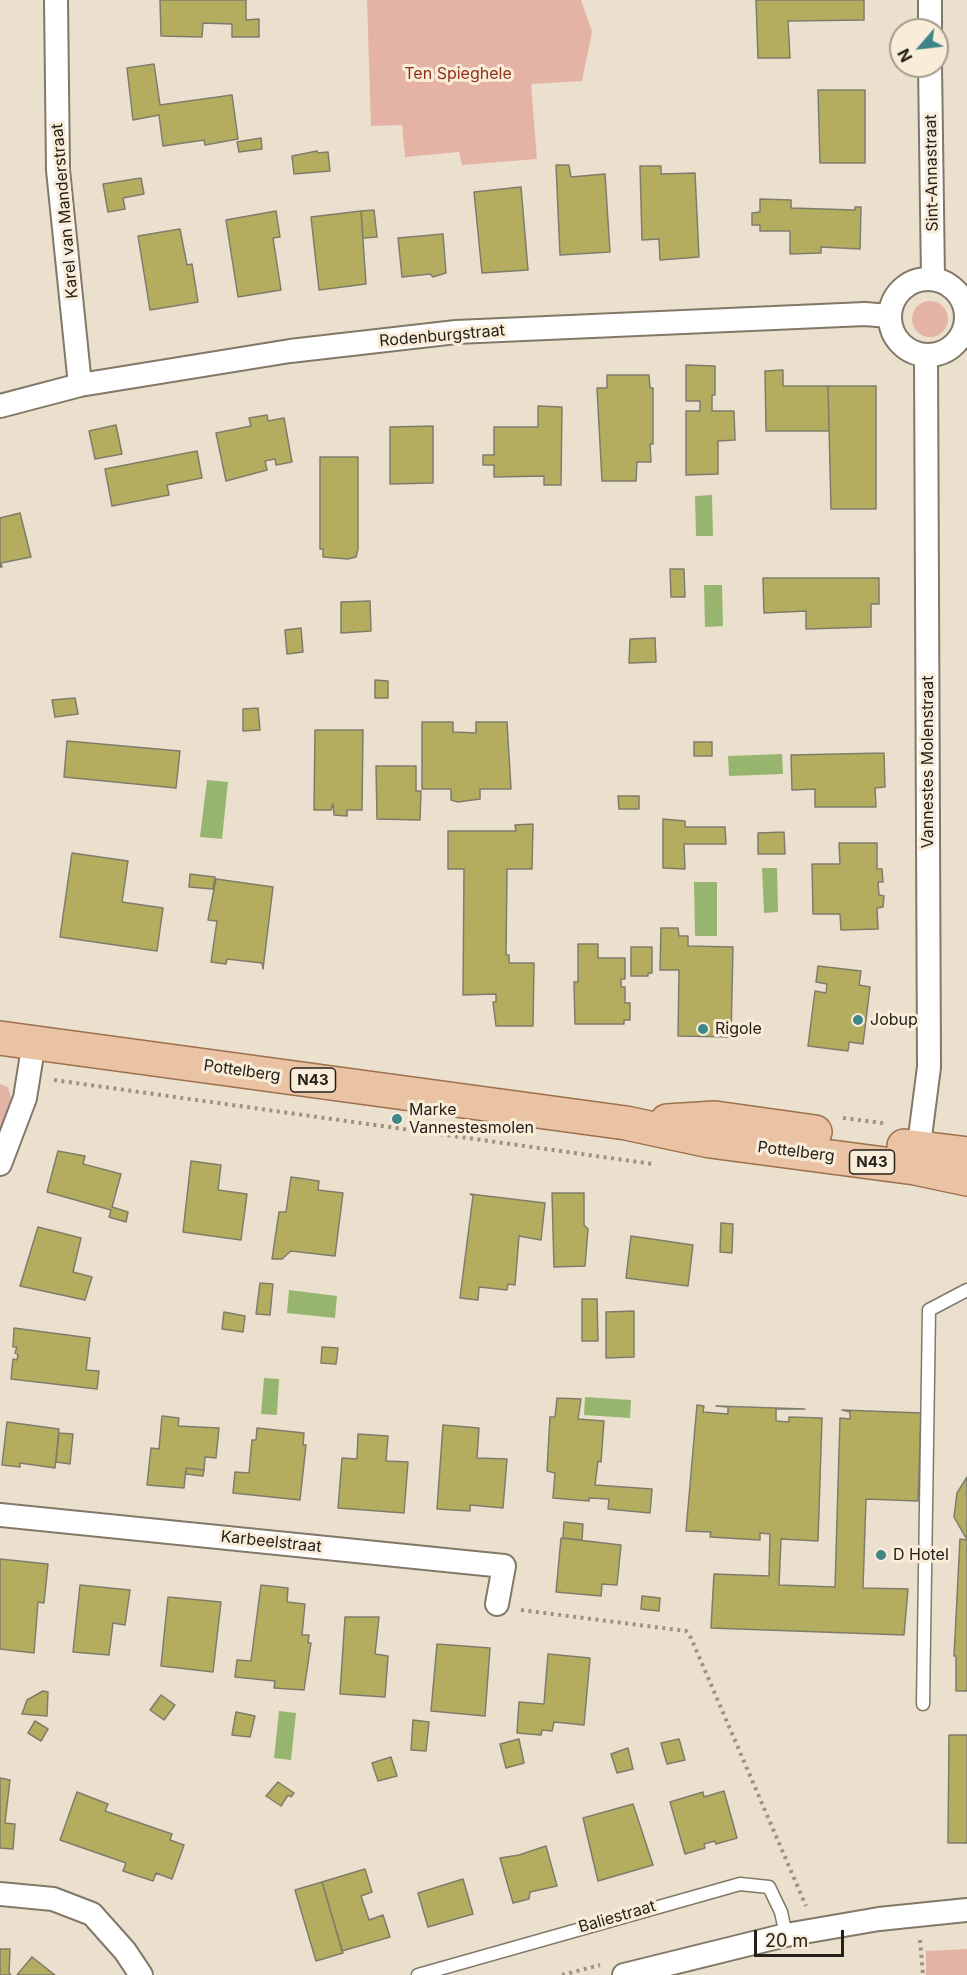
<!DOCTYPE html>
<html>
<head>
<meta charset="utf-8">
<style>
	body { margin:0 }
	#map { position:relative; width:967px; height:1975px; overflow:hidden; background:#ebe0cd; font-family:Inter,sans-serif }
	canvas { display:block }
	.north { position:absolute; left:889px; top:18px; width:60px; height:60px; box-sizing:border-box; background:#f9edda; border:2px solid #a49b8d; border-radius:50%; rotate:242deg; font-size:16px; font-weight:700; line-height:24px; text-align:center; color:#25211a }
	.north::after { content:''; display:block; margin:auto; width:21px; height:27px; background:#3e8688; clip-path:polygon(50% 0,100% 100%,50% 72%,0 100%) }
	.scale { position:absolute; left:754px; top:1930px; width:90px; height:27px; box-sizing:border-box; border:3px solid #25211a; border-top:0; padding-left:8px; font-size:18px; line-height:21px; white-space:nowrap; color:#25211a; -webkit-text-stroke:4px #f9edda; paint-order:stroke }
</style>
</head>
<body>
<div id="map">
<canvas width="967" height="1975"></canvas>
<div class="north">N</div>
<div class="scale">20 m</div>
</div>
<script>
const ctx = document.querySelector('canvas').getContext('2d');
ctx.lineJoin = 'round';
function fillPath(path, color) { ctx.fillStyle = color; ctx.fill(path, 'evenodd'); }
const shape = rows => new Path2D(rows.map(r => 'M' + r).join(''));
function trace(path, color, width, dash) { ctx.strokeStyle = color; ctx.lineWidth = width; ctx.lineCap = dash ? 'butt' : 'round'; ctx.setLineDash(dash || []); ctx.stroke(path); }
function drawText(font, color, halo, rows, align = 'center') {
  ctx.font = font + ' Inter,sans-serif'; ctx.lineWidth = 6; ctx.setLineDash([]); ctx.textBaseline = 'middle'; ctx.strokeStyle = halo; ctx.fillStyle = color; for (const [text, x, y, turn = 0] of rows) {
    ctx.save(); ctx.translate(x, y); ctx.rotate((+turn || 0) * Math.PI / 180); ctx.textAlign = isNaN(turn) ? turn : align; if (halo) ctx.strokeText(text, 0, 0); ctx.fillText(text, 0, 0); ctx.restore();
  }
}
const green = shape([
	[367,0,581,0,592,32,582,81,531,84,537,159,462,165,459,152,405,157,402,125,371,126],
	'912 319a18 18 0 1 1 36 0a18 18 0 1 1-36 0Z',
	[0,1084,8,1087,12,1101,0,1129],
	[967,1949,967,1975,926,1975,926,1951]
]);
const water = shape([
	[712,495,713,536,696,536,695,496],
	[704,585,722,585,723,626,705,627],
	[782,754,783,774,729,776,728,756],
	[207,780,228,782,222,839,200,837],
	[762,868,777,868,778,912,764,913],
	[694,882,717,882,717,936,695,936],
	[289,1290,337,1296,335,1318,287,1313],
	[264,1378,279,1379,277,1415,261,1414],
	[585,1397,631,1400,630,1418,584,1415],
	[279,1711,296,1713,291,1760,274,1758]
]);
const building = shape([
	[160,0,246,0,246,20,259,19,259,37,232,37,232,24,203,23,202,37,161,36,160,0],
	[756,0,864,0,864,20,788,21,790,58,758,58,756,0],
	[154,64,160,105,232,95,238,139,205,145,204,140,163,146,159,115,133,120,127,68,154,64],
	[818,90,865,90,865,163,820,163,818,90],
	[261,138,262,149,239,152,237,142,261,138],
	[317,151,318,153,328,152,330,171,294,174,292,156,317,151],
	[556,165,569,165,571,177,605,174,610,252,560,255,556,165],
	[640,166,661,166,661,174,695,173,699,257,660,260,659,239,642,240,640,166],
	[141,178,144,194,123,198,125,209,108,212,103,184,141,178],
	[521,187,528,270,482,273,474,192,521,187],
	[760,199,791,200,791,208,855,210,855,207,861,207,860,249,821,247,821,253,790,254,790,231,760,231,760,225,752,225,752,213,760,212,760,199],
	[374,210,377,237,363,238,361,211,374,210],
	[276,211,280,237,273,238,281,290,238,297,226,220,276,211],
	[361,211,366,284,319,290,311,217,361,211],
	[180,229,187,265,192,264,198,302,150,310,138,236,180,229],
	[443,234,446,273,433,277,430,274,402,277,398,238,443,234],
	[686,365,715,366,715,395,712,395,712,411,734,411,735,440,718,441,718,474,686,475,686,411,700,411,700,401,686,401,686,365],
	[783,370,783,386,828,386,829,431,766,431,765,371,783,370],
	[607,375,649,375,650,388,653,388,653,444,650,444,651,462,637,462,636,481,602,481,597,388,607,388,607,375],
	[828,386,876,386,876,509,831,509,828,386],
	[538,406,562,407,561,485,544,485,544,476,494,477,494,465,483,465,483,455,494,455,494,427,538,427,538,406],
	[267,415,268,421,284,418,292,462,276,465,275,459,265,461,267,470,226,481,216,433,251,426,249,418,267,415],
	[116,425,122,454,95,459,89,431,116,425],
	[433,426,433,483,390,484,390,427,433,426],
	[197,451,202,478,167,485,169,495,112,506,105,469,197,451],
	[320,457,358,457,358,549,356,557,348,559,323,557,323,549,320,549,320,457],
	[20,513,31,557,1,563,2,567,0,567,0,518,20,513],
	[670,569,684,569,685,597,671,597,670,569],
	[763,578,879,578,879,604,871,604,871,627,806,629,806,611,764,613,763,578],
	[370,601,371,631,341,633,341,602,370,601],
	[301,628,303,652,287,654,285,630,301,628],
	[655,638,656,662,629,663,630,639,655,638],
	[375,680,388,681,388,698,375,698,375,680],
	[75,698,78,714,55,717,52,700,75,698],
	[258,708,260,730,243,731,243,709,258,708],
	[422,722,453,722,453,732,476,733,476,722,507,722,511,789,480,789,480,799,458,802,451,800,451,789,422,789,422,722],
	[315,730,363,730,362,810,347,810,347,816,334,815,333,804,331,810,314,810,315,730],
	[67,741,180,751,176,788,64,777,67,741],
	[694,742,712,742,712,756,694,756,694,742],
	[884,753,885,787,875,788,876,807,815,807,815,789,792,790,791,755,884,753],
	[376,766,416,766,416,791,421,791,420,820,377,819,376,766],
	[618,796,639,796,639,809,619,809,618,796],
	[663,819,685,821,685,827,725,827,726,844,684,844,685,869,663,868,663,819],
	[533,824,532,869,507,869,506,955,509,955,509,963,534,963,533,1026,496,1026,493,1002,496,1002,496,994,463,995,464,869,448,869,448,831,516,831,515,825,533,824],
	[784,832,785,854,758,854,758,833,784,832],
	[839,843,877,843,877,869,882,869,883,882,878,882,879,895,884,896,883,907,877,908,878,929,841,930,840,914,813,914,812,864,840,864,839,843],
	[72,853,128,861,122,902,163,908,157,951,60,937,72,853],
	[190,874,215,877,213,889,189,887,190,874],
	[216,879,273,887,263,969,262,963,227,959,226,964,211,962,217,921,208,920,216,879],
	[661,928,678,928,679,936,688,936,688,946,733,947,731,1037,678,1036,679,970,660,970,661,928],
	[578,944,598,944,598,958,625,958,625,979,621,979,621,987,625,987,625,1003,630,1003,630,1020,624,1020,624,1024,575,1024,574,982,578,982,578,944],
	[631,947,652,947,652,973,648,973,648,976,631,976,631,947],
	[818,966,861,971,859,985,870,987,863,1044,849,1042,848,1051,808,1046,815,991,826,993,827,984,816,982,818,966],
	[58,1151,85,1156,83,1164,121,1174,112,1207,128,1212,126,1222,109,1217,111,1210,47,1192,58,1151],
	[191,1161,221,1165,218,1190,247,1194,241,1240,183,1232,191,1161],
	[291,1177,319,1181,318,1190,343,1193,335,1256,291,1251,282,1259,272,1259,279,1212,286,1212,291,1177],
	[552,1193,584,1193,584,1225,588,1229,585,1266,554,1267,552,1193],
	[470,1194,545,1203,541,1240,519,1236,515,1285,508,1284,507,1290,479,1287,478,1300,460,1298,473,1196,470,1194],
	[721,1223,733,1224,732,1253,720,1252,721,1223],
	[38,1227,81,1238,73,1272,92,1277,85,1300,20,1286,38,1227],
	[631,1236,693,1245,688,1286,626,1278,631,1236],
	[260,1283,273,1284,270,1315,256,1314,260,1283],
	[582,1299,597,1299,598,1341,582,1341,582,1299],
	[634,1311,634,1357,606,1358,606,1312,634,1311],
	[224,1312,245,1316,243,1332,222,1329,224,1312],
	[14,1328,90,1338,86,1370,99,1371,97,1389,11,1379,13,1359,17,1360,18,1355,15,1353,17,1347,13,1347,14,1328],
	[322,1347,338,1348,336,1364,321,1363,322,1347],
	[557,1398,581,1399,578,1419,604,1421,601,1462,598,1461,595,1485,652,1489,650,1513,608,1509,609,1499,589,1498,589,1501,553,1498,555,1473,547,1471,550,1417,555,1417,557,1398],
	[697,1405,704,1406,703,1412,728,1414,728,1407,716,1406,805,1409,776,1409,776,1421,789,1422,789,1417,822,1418,818,1541,781,1539,779,1585,835,1587,840,1418,850,1419,850,1412,842,1410,921,1413,918,1501,866,1499,863,1588,908,1589,904,1635,711,1628,714,1574,769,1576,770,1534,760,1533,760,1540,710,1537,711,1532,686,1531,697,1405],
	[162,1416,179,1418,178,1426,219,1428,216,1458,205,1457,204,1470,186,1468,184,1488,147,1485,151,1448,159,1449,162,1416],
	[7,1422,59,1429,55,1468,20,1463,20,1467,2,1465,7,1422],
	[443,1425,479,1428,477,1458,507,1459,503,1508,470,1505,470,1511,437,1509,443,1425],
	[257,1428,304,1433,303,1445,306,1445,300,1500,233,1493,235,1472,249,1473,252,1440,256,1440,257,1428],
	[59,1433,73,1434,70,1464,56,1462,59,1433],
	[358,1434,388,1436,386,1461,408,1462,404,1513,338,1508,342,1458,357,1459,358,1434],
	[186,1468,204,1470,203,1476,186,1474,186,1468],
	[967,1477,967,1540,954,1517,957,1493,967,1477],
	[564,1522,583,1524,582,1540,563,1538,564,1522],
	[561,1538,621,1545,617,1585,602,1584,601,1596,556,1592,561,1538],
	[960,1539,967,1540,967,1691,956,1691,956,1656,954,1656,960,1539],
	[0,1559,48,1564,44,1603,38,1602,34,1653,0,1649,0,1559],
	[80,1585,130,1590,125,1625,113,1623,109,1655,73,1652,80,1585],
	[261,1585,288,1588,287,1602,305,1604,302,1635,309,1635,308,1643,311,1643,304,1690,274,1688,275,1681,235,1677,237,1660,251,1661,261,1585],
	[642,1596,660,1598,659,1611,641,1609,642,1596],
	[168,1597,221,1602,213,1672,161,1666,168,1597],
	[345,1617,379,1617,375,1654,388,1656,385,1697,340,1694,345,1617],
	[437,1644,490,1648,485,1716,431,1711,437,1644],
	[548,1654,590,1658,584,1725,554,1722,552,1731,542,1730,541,1735,517,1733,519,1702,544,1704,548,1654],
	[43,1691,48,1692,47,1716,22,1714,27,1700,43,1691],
	[161,1695,175,1705,164,1720,150,1710,161,1695],
	[236,1712,255,1716,250,1737,232,1735,236,1712],
	[413,1720,429,1722,426,1751,411,1750,413,1720],
	[35,1721,48,1729,41,1741,28,1733,35,1721],
	[949,1735,967,1735,967,1843,948,1843,949,1735],
	[519,1739,524,1763,506,1768,500,1744,519,1739],
	[679,1739,685,1760,667,1764,661,1743,679,1739],
	[628,1748,633,1769,617,1773,611,1754,628,1748],
	[391,1757,397,1776,378,1781,372,1763,391,1757],
	[0,1778,10,1780,5,1823,15,1824,13,1849,0,1848,0,1778],
	[278,1782,294,1793,291,1797,288,1795,281,1806,266,1796,278,1782],
	[724,1791,737,1838,716,1844,715,1841,704,1844,705,1848,685,1854,670,1802,703,1792,704,1797,724,1791],
	[77,1792,108,1804,105,1811,172,1834,170,1840,184,1845,172,1879,156,1873,153,1881,123,1871,126,1863,60,1840,77,1792],
	[633,1804,653,1865,598,1881,583,1818,633,1804],
	[546,1846,557,1886,530,1892,529,1899,513,1903,500,1858,519,1855,546,1846],
	[365,1869,372,1892,361,1896,369,1920,383,1915,390,1937,342,1951,322,1882,365,1869],
	[463,1879,473,1914,428,1927,418,1893,463,1879],
	[322,1882,343,1953,316,1961,295,1890,322,1882],
	[0,1949,10,1949,9,1973,11,1975,0,1975,0,1949],
	[32,1957,55,1975,17,1975,32,1957]
]);
const path = shape([
	[54,1080,653,1164],
	[843,1118,883,1123],
	[521,1610,686,1631,691,1638,806,1906],
	[920,1940,923,1975],
	[562,1975,600,1965]
]);
const service = shape([
	[923,1704,929,1310,967,1290],
	[418,1975,740,1884,769,1887,781,1912,786,1935]
]);
const minor = shape([
	[56,0,58,170,80,385],
	[930,30,930,0],
	[930,66,933,279],
	'890 317a38 38 0 1 1 76 0a38 38 0 1 1-76 0Z',
	[0,406,80,385,290,351,456,332,865,314,889,316],
	[917,1160,929,1067,926,355],
	[0,1164,25,1098,34,1042],
	[0,1515,504,1566,497,1604],
	[0,1894,53,1899,92,1914,125,1951,141,1975],
	[624,1975,786,1935,879,1919,967,1910]
]);
const primary = shape([
	[0,1038,626,1123,710,1141,915,1168,967,1179],
	[667,1121,715,1118,815,1132],
	[904,1146,967,1154]
]);
const markers = [
	[858,1020,6,"#3e8688"],
	[703,1029,6,"#3e8688"],
	[397,1119,6,"#3e8688"],
	[881,1555,6,"#3e8688"]
];
const shields = [
	[313,1080,45],
	[872,1162,45]
];
const shieldNames = [
	["N43",313,1080],
	["N43",872,1162]
];
const parkNames = [
	["Ten Spieghele",458,74]
];
const streetNames = [
	["Sint-Annastraat",932,173,-91],
	["Karel van Manderstraat",65,211,-95],
	["Rodenburgstraat",442,336,-5],
	["Vannestes Molenstraat",928,762,-90],
	["Pottelberg",242,1071,8],
	["Pottelberg",796,1152,7],
	["Karbeelstraat",271,1542,6],
	["Baliestraat",617,1917,-16]
];
const poiNames = [
	["Jobup",870,1020],
	["Rigole",715,1029],
	["Marke",409,1110],
	["Vannestesmolen",409,1128],
	["D Hotel",893,1555]
];
fillPath(green, '#e5b3a6');
fillPath(water, '#97b56f');
fillPath(building, '#b4ad60');
trace(building, '#7e7d6a', 1.5);
trace(service, '#827867', 15);
trace(minor, '#827867', 26);
trace(primary, '#9c704d', 36);
trace(path, '#9a9284', 4, [3, 4.5]);
trace(service, '#fff', 12);
trace(minor, '#fff', 22);
trace(primary, '#eac3a5', 33);
for (const [x, y, r, color] of markers) { const dot = new Path2D(); dot.arc(x, y, r, 0, 2 * Math.PI); ctx.fillStyle = color; ctx.fill(dot); trace(dot, '#f9edda', 2); }
for (const [x, y, w] of shields) { const box = new Path2D(); box.roundRect(x - w / 2, y - 12, w, 24, 4.5); ctx.fillStyle = '#f9edda'; ctx.fill(box); trace(box, '#25211a', 1.5); }
drawText('bold 15px', '#25211a', null, shieldNames);
drawText('16px', '#8e321b', '#f9edda', parkNames);
drawText('16px', '#25211a', '#f9edda', streetNames);
drawText('16px', '#25211a', '#f9edda', poiNames, 'left');
</script>
</body>
</html>
